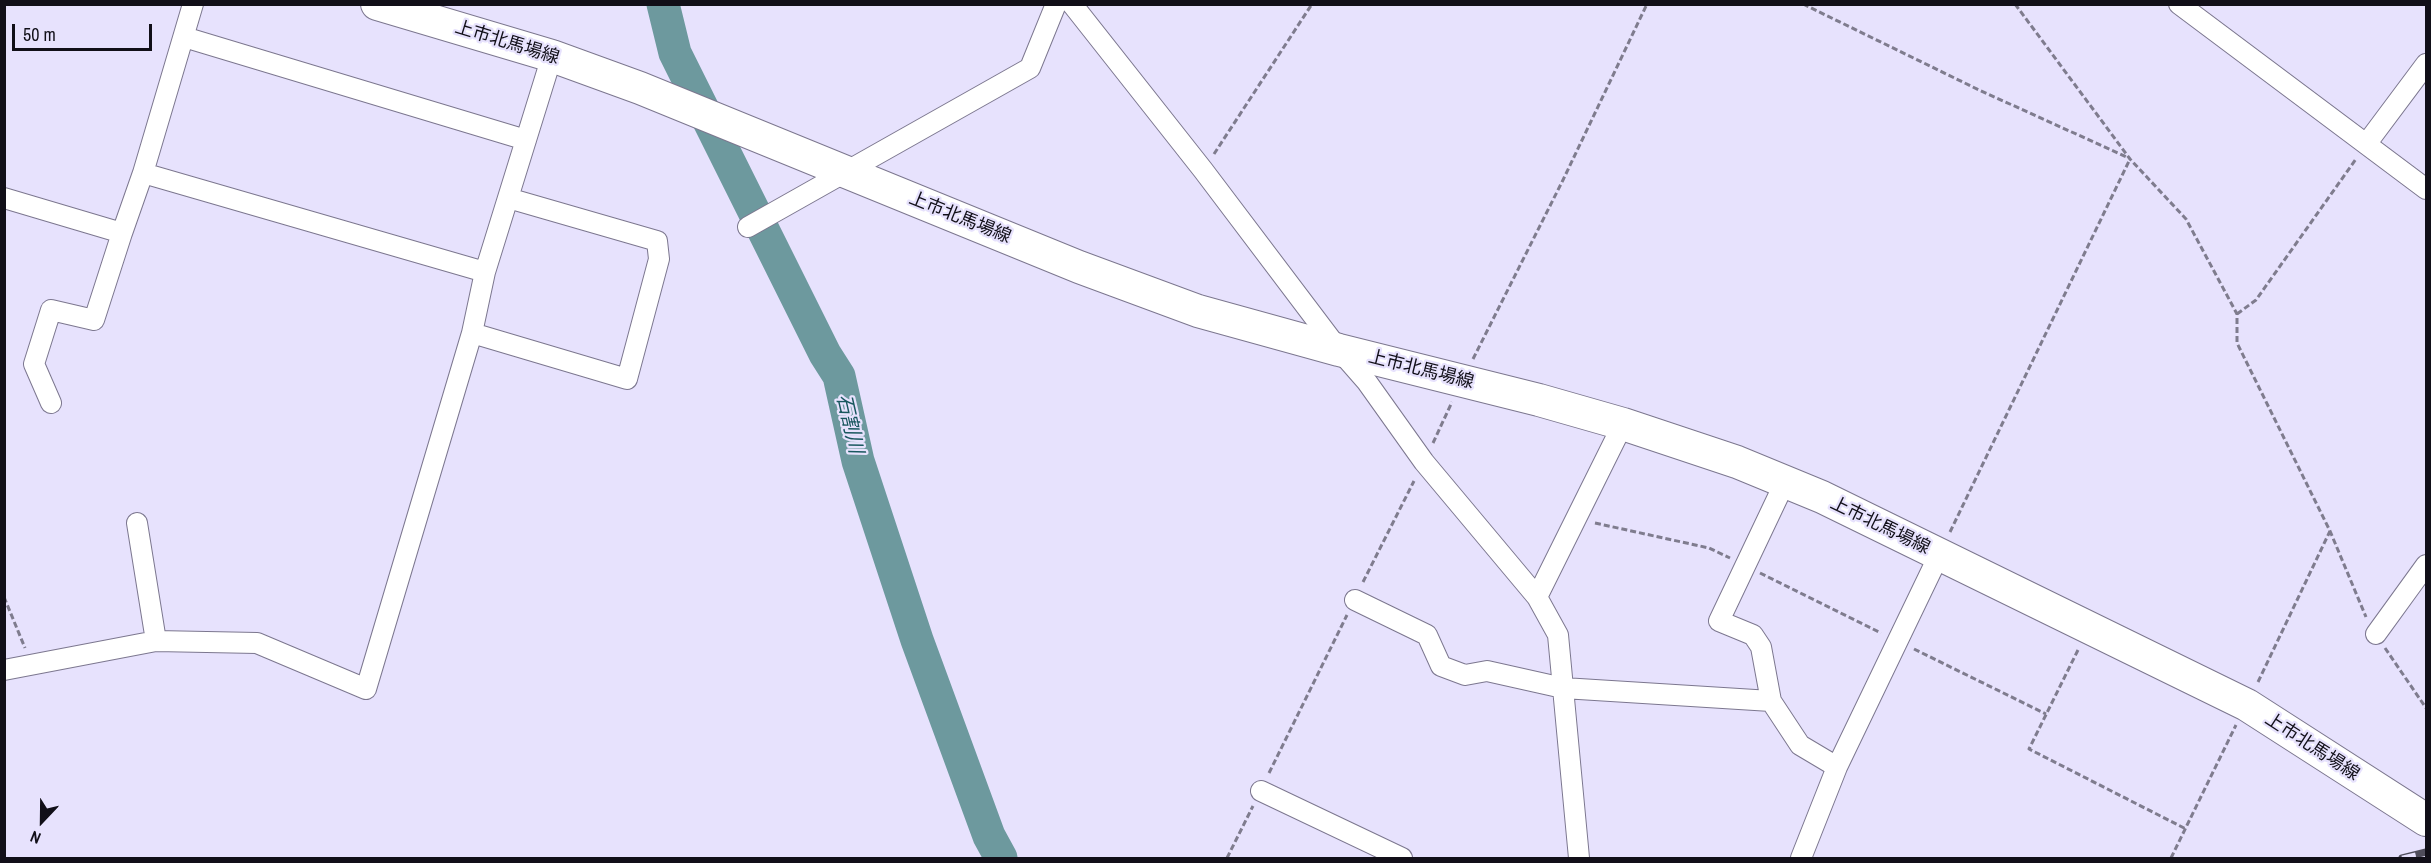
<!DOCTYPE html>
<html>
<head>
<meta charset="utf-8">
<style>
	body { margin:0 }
	#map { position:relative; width:2431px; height:863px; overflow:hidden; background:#e7e2fd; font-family:"Archivo Narrow",sans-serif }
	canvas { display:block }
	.frame { position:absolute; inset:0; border:6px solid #110f18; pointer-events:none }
	.north { position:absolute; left:12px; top:791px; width:60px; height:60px; -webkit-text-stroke:4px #e7e2fd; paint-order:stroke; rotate:202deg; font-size:16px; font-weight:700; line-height:24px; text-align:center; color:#110f18 }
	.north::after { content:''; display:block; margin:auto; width:21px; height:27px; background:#110f18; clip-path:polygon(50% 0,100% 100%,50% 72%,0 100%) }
	.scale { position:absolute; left:12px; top:24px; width:140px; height:27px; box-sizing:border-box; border:3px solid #110f18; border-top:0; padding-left:8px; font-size:18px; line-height:21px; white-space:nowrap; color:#110f18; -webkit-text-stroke:4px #e7e2fd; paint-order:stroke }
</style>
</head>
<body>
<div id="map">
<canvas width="2431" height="863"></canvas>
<div class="frame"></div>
<div class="north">N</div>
<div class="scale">50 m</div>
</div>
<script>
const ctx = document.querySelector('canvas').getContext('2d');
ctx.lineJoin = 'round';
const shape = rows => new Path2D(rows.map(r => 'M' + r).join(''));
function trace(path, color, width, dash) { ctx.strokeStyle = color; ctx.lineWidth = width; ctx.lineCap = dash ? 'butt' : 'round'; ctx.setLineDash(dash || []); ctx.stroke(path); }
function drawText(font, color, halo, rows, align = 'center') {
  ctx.font = font + ' "Archivo Narrow","Noto Sans JP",sans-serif'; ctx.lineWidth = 4.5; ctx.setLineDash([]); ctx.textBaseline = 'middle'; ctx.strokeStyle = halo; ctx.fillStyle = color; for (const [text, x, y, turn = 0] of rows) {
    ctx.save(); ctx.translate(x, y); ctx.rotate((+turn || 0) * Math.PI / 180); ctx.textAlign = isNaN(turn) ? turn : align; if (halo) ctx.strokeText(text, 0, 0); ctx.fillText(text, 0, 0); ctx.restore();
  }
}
const river = shape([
	[663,4,675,53,825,354,839,376,858,461,917,640,989,836,1001,858]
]);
const path = shape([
	[1803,4,1979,90,2129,158],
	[2015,4,2130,159,2186,219,2237,314,2237,343,2330,531,2366,617],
	[1214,154,1312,4],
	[2237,314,2256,300,2356,159],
	[1473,359,1563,180,1647,4],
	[1433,443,1452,402],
	[1595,523,1709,548,1730,558],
	[1950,532,2130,159],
	[1760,573,1881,633],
	[1363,582,1414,481],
	[4,597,25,648],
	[2385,648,2426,708],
	[1914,649,2046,714],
	[2078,650,2029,749,2186,829],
	[2258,682,2330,531],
	[1269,773,1347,615],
	[1227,858,1253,806],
	[2171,858,2236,725]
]);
const street = shape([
	[193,4,143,173,485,272],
	[1072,4,1203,170,1339,350,1367,382,1424,462,1537,597,1558,635,1579,858],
	[2179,4,2426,189],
	[184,37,526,140],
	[2367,143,2426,64],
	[4,198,122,233,143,173],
	[748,227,1030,68,1056,4],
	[472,333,627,379,659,259,657,241,508,198],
	[51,403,34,364,51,310,94,320,122,233],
	[137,523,156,641],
	[1537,597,1623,424],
	[1355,600,1427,635,1441,666,1465,675,1487,671,1563,688,1771,701,1761,647,1753,635,1719,621,1785,482],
	[2376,634,2426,565],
	[4,670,156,641,257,643,366,689,472,333,485,272,552,56],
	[1771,701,1800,745,1837,767],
	[1261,791,1402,858],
	[1801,858,1837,767,1939,555]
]);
const primary = shape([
	[377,4,552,56,640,88,1079,267,1198,311,1339,350,1539,400,1623,424,1737,462,1822,497,2247,705,2426,820]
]);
const rail = shape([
	[2402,858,2426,852]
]);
const streetNames = [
	["上市北馬場線",507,43,17],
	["上市北馬場線",960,218,22],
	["上市北馬場線",1421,370,14],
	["上市北馬場線",1880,526,26],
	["上市北馬場線",2312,747,33]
];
const waterNames = [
	["石割川",849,424,77]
];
trace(river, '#6d999e', 33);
trace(street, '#7c778f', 22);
trace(primary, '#7c778f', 34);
trace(path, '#7f7c8e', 3, [6, 3]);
trace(street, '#fff', 20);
trace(primary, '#fff', 32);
trace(rail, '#4f4d5b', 7);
trace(rail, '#e7e2fd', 4.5, [14]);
drawText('18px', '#110f18', '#e7e2fd', streetNames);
drawText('italic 20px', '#18575e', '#e7e2fd', waterNames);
</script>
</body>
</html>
